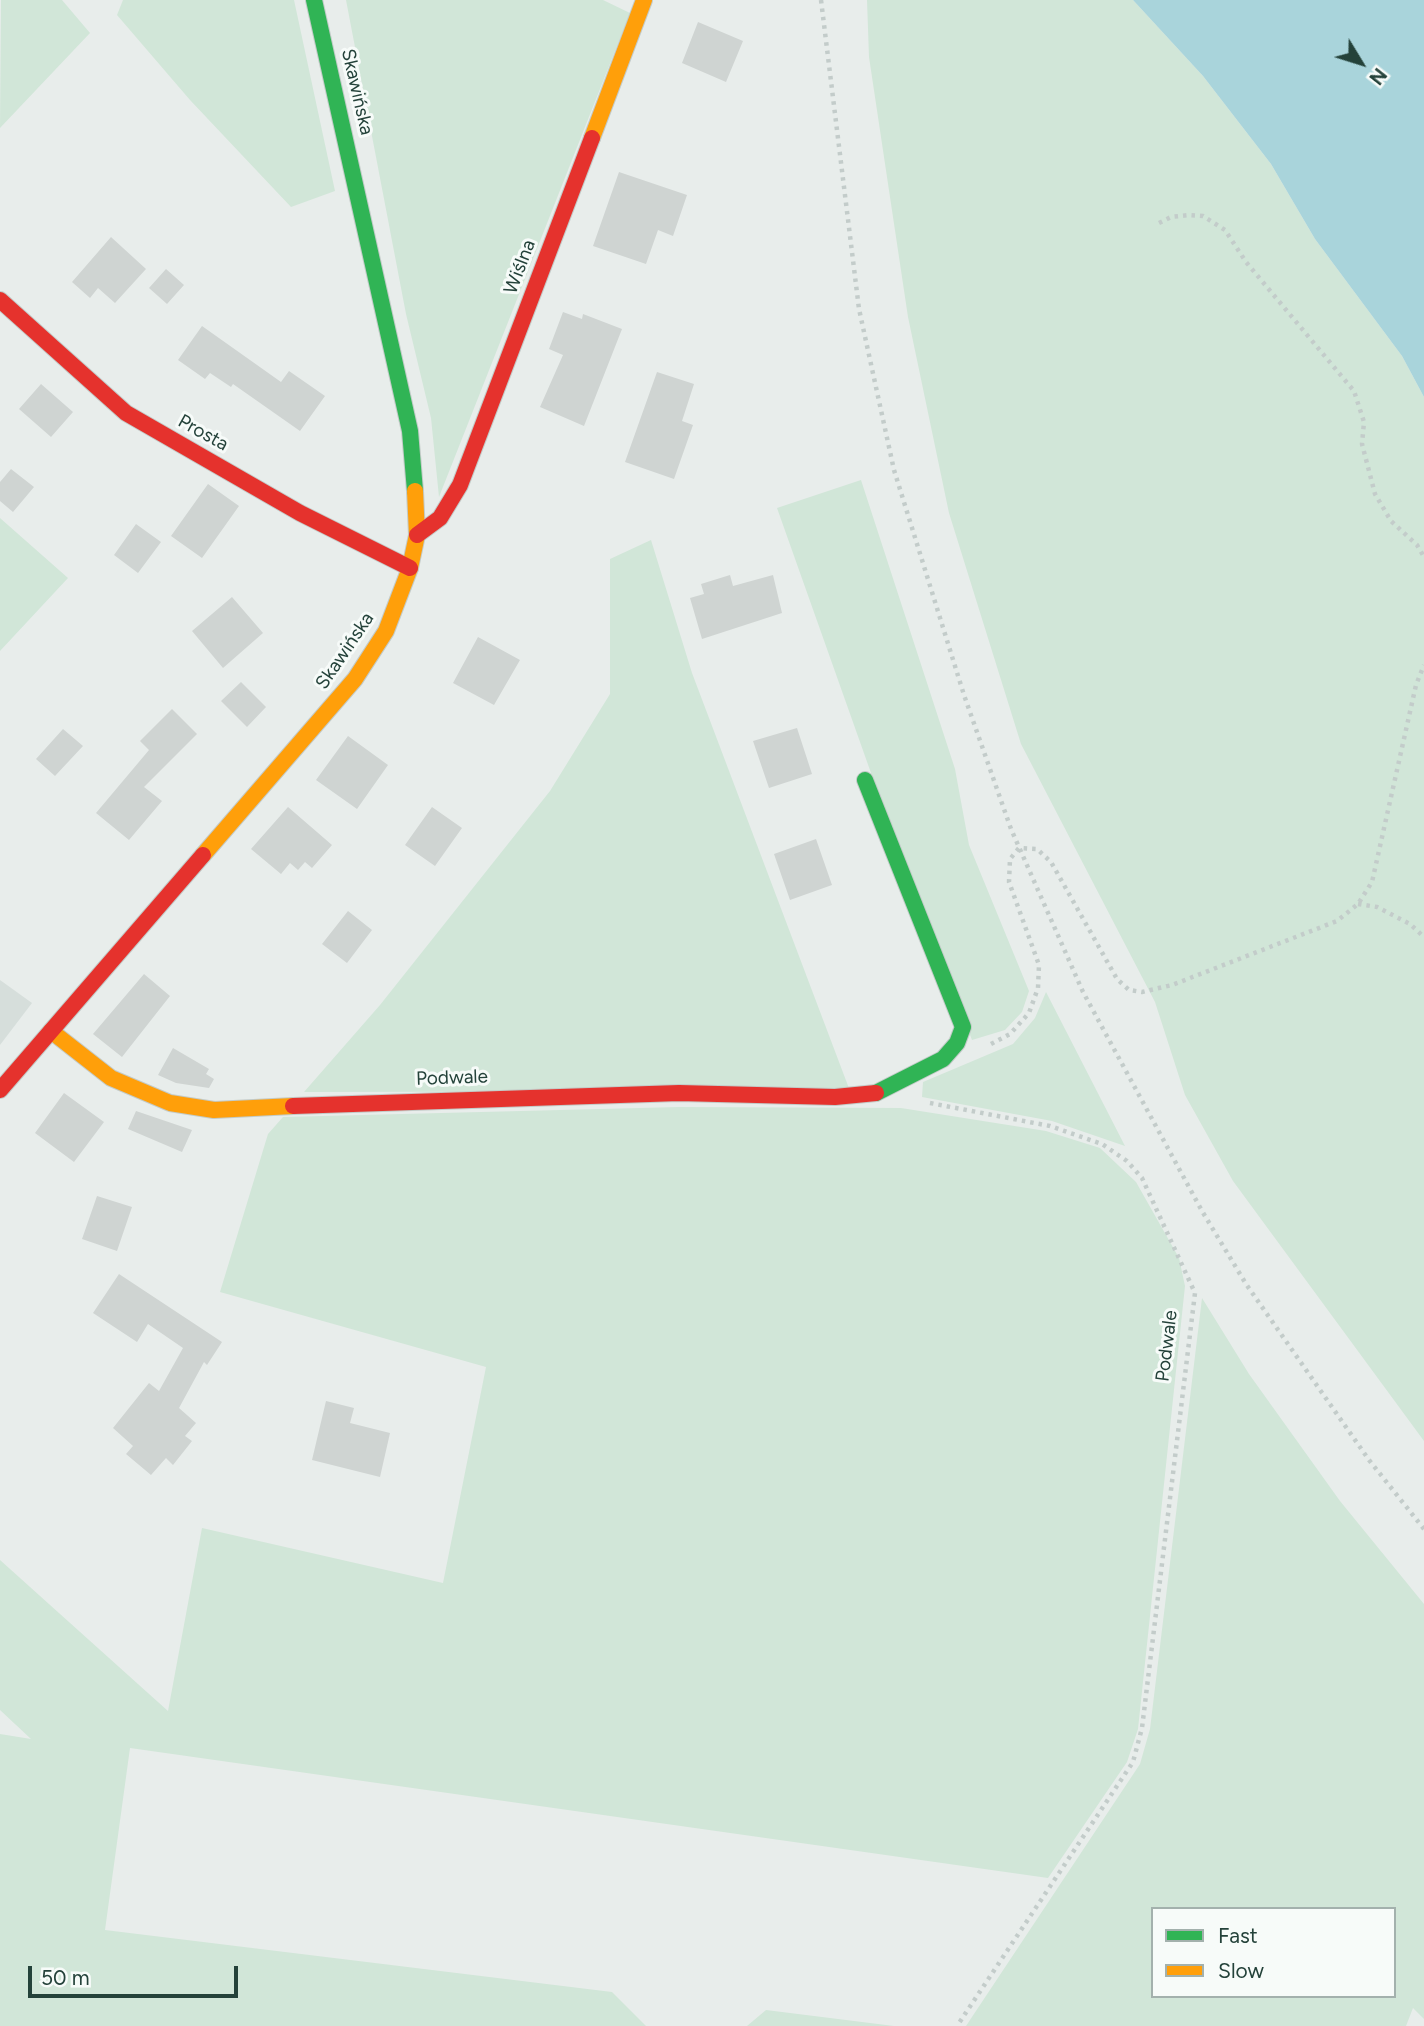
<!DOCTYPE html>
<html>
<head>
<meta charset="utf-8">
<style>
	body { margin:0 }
	#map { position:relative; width:1424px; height:2026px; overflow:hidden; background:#e8edeb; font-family:Figtree,sans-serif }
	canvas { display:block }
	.legend { position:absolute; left:1151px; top:1907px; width:245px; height:91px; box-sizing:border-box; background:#f7fbf9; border:2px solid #a3b1ad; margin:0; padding:9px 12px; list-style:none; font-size:21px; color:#24423a }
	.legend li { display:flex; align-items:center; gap:14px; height:35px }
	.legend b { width:35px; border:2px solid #a3b1ad }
	.north { position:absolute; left:1326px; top:28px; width:70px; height:70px; -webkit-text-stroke:5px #f7fbf9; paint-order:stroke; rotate:128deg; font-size:19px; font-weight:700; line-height:28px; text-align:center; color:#24423a }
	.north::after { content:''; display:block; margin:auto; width:24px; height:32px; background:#24423a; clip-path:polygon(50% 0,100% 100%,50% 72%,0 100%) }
	.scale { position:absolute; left:28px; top:1966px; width:210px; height:32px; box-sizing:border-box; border:4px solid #24423a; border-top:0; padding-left:9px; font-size:21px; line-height:24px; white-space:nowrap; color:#24423a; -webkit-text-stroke:5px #f7fbf9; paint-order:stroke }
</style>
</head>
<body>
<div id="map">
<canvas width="1424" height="2026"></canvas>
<ul class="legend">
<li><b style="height:9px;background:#30b455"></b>Fast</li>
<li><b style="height:9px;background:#ff9f0a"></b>Slow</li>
</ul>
<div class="north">N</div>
<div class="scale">50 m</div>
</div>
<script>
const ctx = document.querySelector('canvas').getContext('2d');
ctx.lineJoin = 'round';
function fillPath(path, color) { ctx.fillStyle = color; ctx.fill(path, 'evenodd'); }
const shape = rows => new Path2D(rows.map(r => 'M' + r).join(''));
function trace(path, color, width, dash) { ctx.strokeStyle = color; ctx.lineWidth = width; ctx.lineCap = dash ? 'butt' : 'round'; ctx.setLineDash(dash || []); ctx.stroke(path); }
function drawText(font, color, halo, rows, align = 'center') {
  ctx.font = font + ' Figtree,sans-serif'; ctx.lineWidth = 6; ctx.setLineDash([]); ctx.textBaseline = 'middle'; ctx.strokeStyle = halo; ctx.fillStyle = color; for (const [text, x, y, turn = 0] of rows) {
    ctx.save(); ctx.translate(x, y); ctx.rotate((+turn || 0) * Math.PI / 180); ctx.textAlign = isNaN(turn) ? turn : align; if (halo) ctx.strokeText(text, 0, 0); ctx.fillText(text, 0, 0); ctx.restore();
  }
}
const built = shape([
	[0,980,32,1003,0,1045]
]);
const green = shape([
	[1,0,62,0,90,33,0,128],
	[123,0,294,0,335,191,291,207,190,100,117,15],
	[346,0,603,0,630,13,439,497,431,418,406,314],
	[867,0,1133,0,1203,76,1271,164,1315,239,1402,356,1424,397,1424,1441,1233,1181,1185,1095,1155,1002,1021,744,949,513,908,317,869,57],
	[861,480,955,769,969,845,1029,991,1022,1012,1005,1030,972,1040,871,773,777,508],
	[0,518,68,578,0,651],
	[651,540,692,673,850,1091,304,1092,380,1005,550,791,610,694,610,559],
	[1046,992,1125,1146,1052,1121,922,1097,923,1082,1013,1044,1035,1018],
	[679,1107,901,1108,1046,1131,1100,1148,1136,1182,1179,1258,1185,1286,1138,1729,1127,1762,1048,1878,130,1748,105,1930,612,1992,646,2026,0,2026,0,1734,31,1739,0,1710,0,1560,168,1711,202,1528,443,1583,486,1367,220,1292,268,1134,283,1117],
	[1202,1298,1249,1374,1340,1501,1424,1604,1424,2019,1413,2008,1406,2026,966,2026,1140,1764,1150,1729],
	[1153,1909,1394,1909,1394,1996,1153,1996],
	[766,2010,894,2026,747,2026]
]);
const water = shape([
	[1133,0,1424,0,1424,397,1402,356,1315,239,1271,164,1203,76]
]);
const building = shape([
	[698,22,743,41,726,82,682,63],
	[619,172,687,195,673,236,658,230,646,264,593,246],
	[111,237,146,269,115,303,98,288,90,298,72,282],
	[166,269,184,285,167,304,149,288],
	[563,312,582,319,583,314,622,329,584,426,540,407,563,355,549,349],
	[202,326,281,382,289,371,325,396,300,431,233,384,231,387,210,373,205,379,178,360],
	[657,372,694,384,682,421,693,425,674,479,625,462],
	[41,384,73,412,51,437,19,409],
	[11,469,34,487,13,512,0,501,0,482],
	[208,484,239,506,202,558,171,536],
	[136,524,161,542,138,573,114,555],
	[730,575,733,586,773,575,782,613,702,639,690,598,704,594,701,584],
	[232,597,263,633,223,668,192,631],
	[478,637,520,660,494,705,453,683],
	[241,682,266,707,247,727,221,701],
	[172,709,197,734,144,787,162,801,129,840,96,813,149,750,140,741],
	[797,728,812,774,769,788,753,741],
	[63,729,83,746,55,776,36,759],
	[348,736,388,765,357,809,316,780],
	[288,807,332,845,312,868,305,862,298,870,290,863,281,874,251,849],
	[432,807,462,828,435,866,405,845],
	[816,839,832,885,790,900,774,854],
	[348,911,372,930,347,963,322,944],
	[144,974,170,996,122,1057,93,1034],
	[173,1048,209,1069,206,1074,214,1079,209,1088,176,1083,158,1075],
	[64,1093,104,1122,74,1162,35,1133],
	[136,1111,192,1130,182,1152,128,1129],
	[97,1196,132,1207,117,1251,82,1239],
	[119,1274,222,1342,207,1365,204,1362,179,1408,196,1423,185,1436,192,1441,173,1465,166,1458,151,1475,126,1454,133,1446,113,1428,149,1383,159,1391,183,1348,148,1324,137,1342,93,1313],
	[326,1401,354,1408,350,1423,390,1433,380,1477,312,1460]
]);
const path = shape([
	[821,0,859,309,894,470,964,695,1011,829,1083,992,1202,1211,1246,1284,1369,1460,1424,1529],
	[1159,223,1171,217,1189,215,1203,216,1225,230,1246,262,1354,391,1364,422,1362,444,1375,494,1391,521,1417,545,1424,557],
	[1358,904,1377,907,1410,924,1424,937],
	[991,1044,1010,1034,1029,1013,1038,988,1039,965,1009,882,1010,859,1019,848,1037,849,1051,862,1117,979,1129,990,1142,992,1172,985,1337,921,1358,904,1372,882,1416,685,1424,665],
	[930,1103,1050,1126,1102,1144,1127,1161,1142,1178,1195,1293,1142,1728,1133,1762,957,2026]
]);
const fast = shape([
	[314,0,410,431,415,491],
	[865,780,963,1027,957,1043,943,1059,876,1093]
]);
const slow = shape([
	[592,138,644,0],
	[203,855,355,679,386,631,410,568,417,535,415,491],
	[51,1031,111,1078,170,1103,214,1110,293,1106]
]);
const jam = shape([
	[0,300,126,413,300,513,410,568],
	[417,535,440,518,460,485,592,138],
	[0,1090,203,855],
	[293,1106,679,1093,835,1097,876,1093]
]);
const streetNames = [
	["Skawińska",357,92,77],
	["Wiślna",520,267,-69],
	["Prosta",203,433,29],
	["Skawińska",345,651,-56],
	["Podwale",452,1078,-2],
	["Podwale",1167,1346,-83]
];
fillPath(built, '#d6dedb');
fillPath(green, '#d1e6d8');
fillPath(water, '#a9d4db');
fillPath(building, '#cfd4d2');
trace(fast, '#c3cbc8', 18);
trace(slow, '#c3cbc8', 18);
trace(jam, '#c3cbc8', 18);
trace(path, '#c3ccca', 4.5, [3.5, 5]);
trace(fast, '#30b455', 16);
trace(slow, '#ff9f0a', 16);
trace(jam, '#e5322d', 16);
drawText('19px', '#24423a', '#f7fbf9', streetNames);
</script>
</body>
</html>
